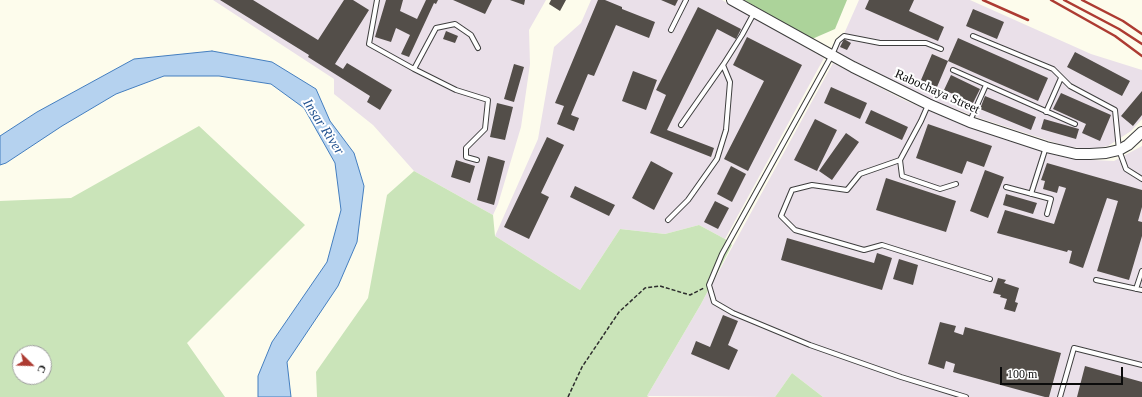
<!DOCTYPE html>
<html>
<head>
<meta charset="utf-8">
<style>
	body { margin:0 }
	#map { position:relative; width:1142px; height:397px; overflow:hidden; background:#fdfcec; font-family:Georgia,serif }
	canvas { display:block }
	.north { position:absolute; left:12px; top:345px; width:40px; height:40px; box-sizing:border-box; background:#fff; border:1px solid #9d9d9d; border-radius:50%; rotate:113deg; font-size:11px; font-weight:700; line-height:16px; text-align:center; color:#0b0b0b }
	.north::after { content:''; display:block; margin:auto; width:14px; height:18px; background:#ad3b32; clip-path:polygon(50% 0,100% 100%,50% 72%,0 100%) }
	.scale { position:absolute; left:1000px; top:367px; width:123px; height:18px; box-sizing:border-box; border:2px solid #0b0b0b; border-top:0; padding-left:5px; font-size:12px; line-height:14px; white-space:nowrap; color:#0b0b0b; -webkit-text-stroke:3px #fff; paint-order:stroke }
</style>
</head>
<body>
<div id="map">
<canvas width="1142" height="397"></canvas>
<div class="north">С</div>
<div class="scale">100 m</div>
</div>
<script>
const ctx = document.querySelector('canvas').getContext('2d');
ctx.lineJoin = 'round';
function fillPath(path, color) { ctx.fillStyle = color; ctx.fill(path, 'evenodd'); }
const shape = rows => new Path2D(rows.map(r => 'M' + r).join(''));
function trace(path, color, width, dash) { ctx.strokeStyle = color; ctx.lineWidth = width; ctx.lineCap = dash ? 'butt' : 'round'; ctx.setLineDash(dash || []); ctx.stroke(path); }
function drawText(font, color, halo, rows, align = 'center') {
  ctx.font = font + ' Georgia,serif'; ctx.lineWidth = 4; ctx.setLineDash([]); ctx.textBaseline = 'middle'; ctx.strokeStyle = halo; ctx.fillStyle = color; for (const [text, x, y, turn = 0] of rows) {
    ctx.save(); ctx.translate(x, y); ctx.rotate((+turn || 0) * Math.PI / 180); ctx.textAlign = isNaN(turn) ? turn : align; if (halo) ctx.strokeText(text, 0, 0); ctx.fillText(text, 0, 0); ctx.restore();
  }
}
const industrial = shape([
	[213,0,546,0,529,30,530,64,521,127,498,204,493,215,414,171,373,125,334,94,334,79],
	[591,0,722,0,824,58,725,239,699,225,665,234,620,229,580,290,495,236,538,139,554,47,581,23],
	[859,0,970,0,1091,54,1142,70,1142,119,1131,131,1108,146,1093,149,1068,147,979,118,932,100,836,52],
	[833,63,904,100,961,124,1036,149,1074,159,1114,161,1142,146,1142,397,823,397,792,373,775,397,647,396,701,304]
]);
const green = shape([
	[199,126,305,225,187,343,225,397,0,397,0,201,71,198],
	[20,353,44,353,44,377,20,377],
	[414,171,493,215,495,236,580,290,620,229,665,234,699,225,725,239,732,245,701,304,647,396,649,397,317,397,316,372,368,298,387,195],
	[792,373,823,397,775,397]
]);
const forest = shape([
	[744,0,847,0,835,29,812,39]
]);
const water = shape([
	[212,51,272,62,316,89,330,121,354,153,364,186,357,242,338,286,287,362,291,397,258,397,258,376,272,342,327,262,341,210,335,163,304,108,271,84,219,76,164,76,116,94,62,126,6,163,0,165,0,136,37,112,134,59,212,51]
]);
const building = shape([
	[220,0,253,0,318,40,344,0,353,0,369,10,335,64,343,69,347,63,392,90,380,110,367,102,370,96,308,57,309,55],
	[386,0,403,0,400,11,417,19,426,0,438,0,436,4,434,3,409,57,401,54,410,35,396,28,391,42,375,37],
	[453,0,492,0,485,14],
	[510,0,525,0,524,5],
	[551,0,566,0,560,11,549,4],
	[598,0,605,0,622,7,622,9,655,22,649,38,616,25,594,76,588,74,573,110,571,115,579,118,574,131,557,124,564,106,555,103],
	[661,0,678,0,675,6],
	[869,0,914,0,909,11,944,27,938,41,865,9],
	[698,7,741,29,736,39,717,29,667,130,714,148,711,157,650,133,666,95,656,90],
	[973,9,1004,22,997,39,966,26],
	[446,31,458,36,455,43,443,39],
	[747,37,802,65,748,171,724,159,764,81,733,65],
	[958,38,1048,78,1038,101,948,61],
	[844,39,851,43,847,50,840,47],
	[1075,52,1130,81,1122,96,1067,67],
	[932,54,948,61,937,87,921,80],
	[514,64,524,67,514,102,504,99],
	[633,71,657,80,646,110,622,101],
	[951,75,980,89,973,103,944,90],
	[831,87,867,103,860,119,824,103],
	[1142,91,1142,115,1133,126,1121,116],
	[1061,93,1111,115,1100,141,1082,133,1086,124,1053,109],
	[985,96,1036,117,1031,130,980,109],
	[497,103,513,107,505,140,490,137],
	[871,110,908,127,902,140,865,123],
	[815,119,837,130,817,171,794,160],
	[1044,119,1079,129,1076,139,1041,129],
	[928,124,992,146,984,167,967,161,962,174,916,158],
	[846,133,859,142,832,180,819,171],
	[547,137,564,145,541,193,549,197,529,239,504,227],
	[488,156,505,161,494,205,477,200],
	[456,160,475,166,470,183,451,177],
	[651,161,673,173,654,210,632,198],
	[1047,163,1142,190,1142,207,1138,221,1142,222,1142,236,1129,280,1097,271,1118,201,1107,198,1083,268,1069,263,1072,251,1068,250,1067,252,997,233,1005,210,1054,224,1066,188,1059,186,1057,193,1043,189,1045,181,1041,180],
	[731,166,746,174,732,202,717,194],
	[985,170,1004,177,988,218,970,211],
	[886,178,956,201,946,232,876,210],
	[575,186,615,205,609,216,570,197],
	[1006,194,1037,203,1033,214,1003,205],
	[715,201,729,208,718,229,704,222],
	[787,238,874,263,877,253,892,258,882,290,781,260],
	[899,259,918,265,913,285,893,279],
	[998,278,1006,280,1004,283,1019,288,1015,302,1018,303,1015,312,1004,309,1007,299,1000,297,1001,295,993,293],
	[723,315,738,321,728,345,738,350,729,370,691,354,696,341,710,347],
	[940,322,956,326,954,332,963,335,965,327,1061,353,1049,397,1045,397,953,372,955,364,946,361,944,369,928,364],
	[1085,366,1142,382,1142,397,1077,397]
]);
const path = shape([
	[568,397,582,367,619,312,645,288,660,286,690,295,704,288]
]);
const service = shape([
	[377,0,369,44,414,69,456,90,488,100,485,129,466,148,466,157,477,160],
	[671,30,686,0],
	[973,36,1053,69,1070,86,1115,110,1119,150,1126,169,1142,179],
	[941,49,926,43,880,43,844,36,838,41,832,55,722,254,709,285,714,302,733,313,810,345,901,377,966,397],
	[414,69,436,28,455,24,471,35,478,48],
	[953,70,1075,124],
	[928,105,921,121,900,160,860,174,847,190,812,185,792,190,781,216,795,230,864,250,882,245,990,279],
	[1046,112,1061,78],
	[970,121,986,85],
	[681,125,723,65,742,35,754,13],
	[900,160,902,176,940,189,956,184],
	[1006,187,1051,199,1047,214],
	[1031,194,1046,147],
	[668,220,688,200,717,159,726,130,730,82,723,65],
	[1096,280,1142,290],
	[1136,289,1142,271],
	[1060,397,1074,348,1142,365]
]);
const tertiary = shape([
	[732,0,853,67,928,104,970,122,1046,147,1076,154,1090,154,1106,153,1119,150,1128,145,1142,132]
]);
const rail = shape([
	[983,0,1028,20],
	[1051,0,1115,36,1142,56],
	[1064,0,1119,29,1142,44],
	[1082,0,1123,21,1142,34]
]);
const streetNames = [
	["Rabochaya Street",937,92,24]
];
const waterNames = [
	["Insar River",323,127,57]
];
fillPath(industrial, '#eae0e9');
fillPath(green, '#cae4b9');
fillPath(forest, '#acd39a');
fillPath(water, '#b5d2ef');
trace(water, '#447ebf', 1);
fillPath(building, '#534e49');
trace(service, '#3e3e3e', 6);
trace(tertiary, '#3e3e3e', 12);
trace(path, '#2d2d2d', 1.5, [4, 2]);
trace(service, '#fff', 4);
trace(tertiary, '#fff', 10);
trace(rail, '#ad3b32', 2.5);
drawText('13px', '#0b0b0b', '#fff', streetNames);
drawText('italic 14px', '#225290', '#fff', waterNames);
</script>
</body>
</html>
